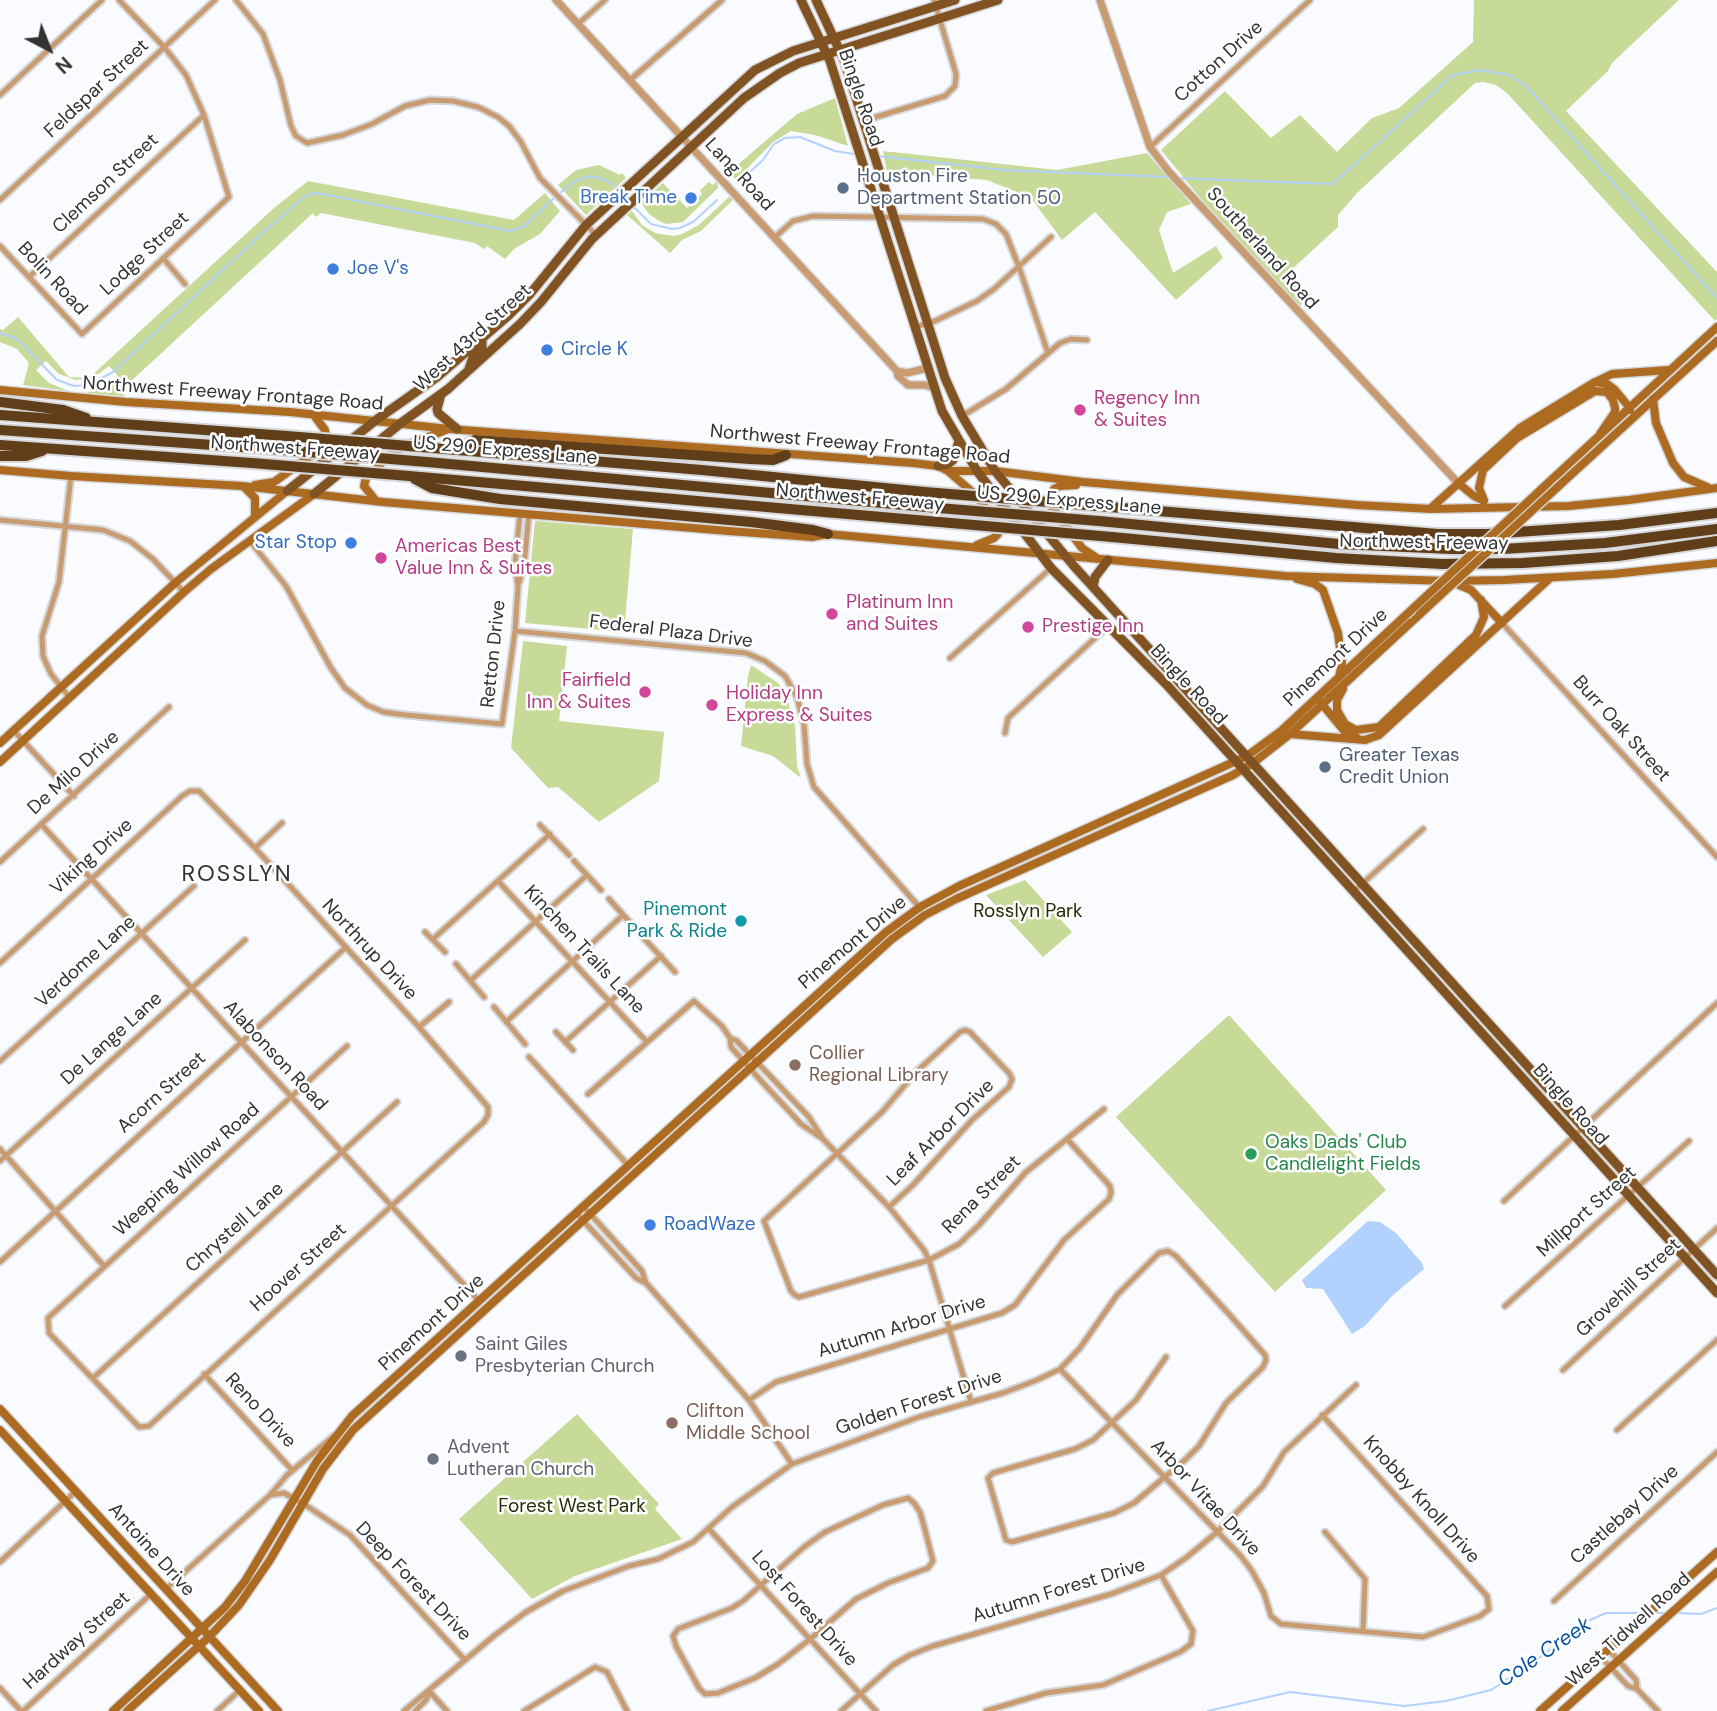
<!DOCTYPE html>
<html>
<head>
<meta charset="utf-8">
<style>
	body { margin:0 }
	#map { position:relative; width:1717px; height:1711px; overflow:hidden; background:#f9fbfe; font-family:"DM Sans",sans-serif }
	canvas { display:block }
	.north { position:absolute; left:14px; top:14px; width:70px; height:70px; -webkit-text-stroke:5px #fff; paint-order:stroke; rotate:138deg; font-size:19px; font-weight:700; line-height:28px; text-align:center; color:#313234 }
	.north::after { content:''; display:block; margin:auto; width:24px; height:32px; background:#313234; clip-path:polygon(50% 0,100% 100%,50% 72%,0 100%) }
</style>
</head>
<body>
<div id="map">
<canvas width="1717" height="1711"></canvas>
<div class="north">N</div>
</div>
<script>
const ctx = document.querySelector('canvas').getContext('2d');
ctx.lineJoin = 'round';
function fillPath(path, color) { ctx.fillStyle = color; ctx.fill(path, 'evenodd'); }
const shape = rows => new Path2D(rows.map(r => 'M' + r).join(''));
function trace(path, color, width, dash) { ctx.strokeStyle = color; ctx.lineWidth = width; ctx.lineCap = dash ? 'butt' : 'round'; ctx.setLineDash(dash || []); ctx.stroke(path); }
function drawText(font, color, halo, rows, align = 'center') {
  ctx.font = font + ' "DM Sans",sans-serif'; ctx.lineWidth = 5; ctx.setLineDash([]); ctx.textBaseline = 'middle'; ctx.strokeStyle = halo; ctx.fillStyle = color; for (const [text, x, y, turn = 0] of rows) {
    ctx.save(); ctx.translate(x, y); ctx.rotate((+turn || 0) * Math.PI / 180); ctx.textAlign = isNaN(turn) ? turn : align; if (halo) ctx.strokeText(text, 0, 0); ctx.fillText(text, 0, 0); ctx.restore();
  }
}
const green = shape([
	[1474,0,1679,0,1612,63,1608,71,1566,111,1717,272,1717,319,1715,321,1507,93,1496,85,1483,82,1475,83,1357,193,1338,215,1338,227,1290,271,1309,296,1300,306,1202,200,1161,150,1225,91,1271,138,1300,115,1337,152,1372,118,1399,108,1473,42],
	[835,98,848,146,815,135,791,131,773,142,736,180,729,172,797,114],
	[883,151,1057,170,1147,153,1191,204,1167,212,1159,230,1173,273,1216,246,1223,258,1176,300,1095,212,1062,240,1031,198,987,180,887,172],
	[599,165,620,175,622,173,626,178,586,215,558,185,576,170],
	[308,181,514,220,545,193,560,211,540,234,514,249,505,259,487,246,484,249,475,243,321,213,316,217,313,213,128,384,123,396,86,393,104,386,118,376,109,366,93,378,76,380,59,374,46,361,36,370,49,383,69,391,23,385,29,363,17,349,0,342,0,329,3,330,18,317,69,377,89,378,274,208],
	[717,181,718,188,683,222,666,224,659,221,649,214,641,203,663,183,687,208,702,194,700,190,709,182,713,185],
	[729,197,734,199,701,231,682,240,670,253,627,215,632,211,642,225,655,233,673,236,682,234,699,225],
	[535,521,633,529,624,632,525,623],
	[523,641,567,646,559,721,664,732,659,781,599,822,558,787,548,788,511,748],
	[751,665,778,683,788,701,795,725,797,766,801,778,773,756,741,746,748,676],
	[1025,880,1072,932,1043,957,986,895],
	[1229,1015,1386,1190,1275,1292,1116,1117],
	[577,1414,659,1504,655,1509,682,1539,575,1576,532,1599,459,1519]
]);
const water = shape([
	[1368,1221,1380,1222,1396,1233,1422,1263,1424,1269,1392,1296,1365,1326,1352,1334,1323,1289,1306,1288,1302,1280]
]);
const stream = shape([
	[877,156,1004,170,1168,177],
	[1177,178,1333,184,1453,75,1480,70,1509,75,1525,85,1717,298],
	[739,182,763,160,774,144,785,138,800,137,835,151,854,154],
	[559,194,575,181,591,176,606,180,616,187],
	[635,208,651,224,672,229,680,228,693,222,717,200],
	[0,333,17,339,57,380,74,386,88,385,113,372,268,228,307,195,317,193,510,231,523,227,555,197],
	[1653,1613,1664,1613],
	[1677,1613,1701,1614,1717,1608],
	[1208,1711,1290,1692,1404,1706,1446,1701,1491,1690,1539,1658,1581,1624,1606,1613,1643,1613]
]);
const minor = shape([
	[236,0,263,34,280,80,291,126,296,136,307,143,343,135,372,124,405,106,430,100,453,101,478,107,498,117,509,126,521,142,540,178,596,235],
	[578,24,605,0],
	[630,80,722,0],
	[0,95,102,0],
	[863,121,945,96,955,86,956,74,934,0],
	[1150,147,1310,0],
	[0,200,215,0],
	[775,237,793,221,813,216,983,219,996,224,1006,234,1019,267,1048,353],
	[0,246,82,334,229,197,204,115,186,75,165,48,119,0],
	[163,258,185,284],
	[29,277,204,115],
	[915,327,935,321,977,301,994,289,1051,237],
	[962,416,1006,389,1060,343,1071,339,1087,340],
	[0,520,103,530,130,541,153,559,184,592],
	[250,541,286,586,331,668,345,688,367,705,383,712,406,715,502,724,515,631,518,586,515,564,520,514],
	[519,583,524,566,529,513],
	[1502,623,1717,857],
	[515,631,746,653,765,661,785,676,797,697,804,724,807,764,814,787,921,909],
	[950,658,1051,568],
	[69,697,51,674,43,656,42,636,59,582,71,476],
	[14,731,74,796],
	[1005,733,1008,718,1107,627],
	[41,824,479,1301],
	[540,825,569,855],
	[255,848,282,823],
	[574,861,601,890],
	[0,862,169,707],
	[498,881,646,1041],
	[1353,892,1423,829],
	[609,899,635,928],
	[425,932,445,952],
	[641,935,675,972],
	[433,939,550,834],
	[0,963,182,796,190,791,199,791,255,848,419,1027,488,1107,488,1115,484,1122,149,1426,139,1427,49,1333,48,1318,347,1046],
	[456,964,484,997],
	[471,980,587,875],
	[494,1007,525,1044],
	[506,1022,623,915],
	[419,1027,449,1002],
	[556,1032,573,1050],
	[730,1038,737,1041,809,1117,823,1139,889,1207,924,1250,929,1260,971,1402],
	[565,1042,661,956],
	[529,1057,628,1165],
	[0,1061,194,886],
	[588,1094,694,1001,722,1026,730,1038,731,1047,763,1083,801,1124,820,1137],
	[0,1149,104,1266],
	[0,1161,245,940],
	[1504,1201,1717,1003],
	[583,1206,642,1271,646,1283],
	[889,1207,913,1185,972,1120,1009,1087,1012,1079,1009,1073,970,1032,965,1030,960,1032,916,1072,882,1112,764,1221,791,1291,795,1295,799,1297,929,1260,959,1244,979,1225,1026,1172,1104,1109],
	[576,1213,636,1278,646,1283,749,1400,792,1464],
	[0,1262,345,948],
	[1505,1306,1689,1141],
	[1060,1369,1240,1555,1252,1571,1264,1593,1271,1616,1281,1624,1423,1637,1480,1616,1489,1609,1487,1596,1322,1415],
	[1563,1370,1717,1228],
	[204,1374,292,1470],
	[93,1378,397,1102],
	[749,1400,776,1382,1002,1313,1015,1305,1064,1240,1109,1199,1111,1193,1110,1186,1067,1139],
	[1617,1430,1717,1340],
	[271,1494,287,1475,335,1435],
	[908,1498,914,1503,920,1512,924,1526,933,1561,928,1568,888,1583,856,1599,809,1640,778,1664,755,1678,718,1693,705,1694,699,1688,676,1646,673,1636,678,1629,732,1608,743,1601,804,1547,825,1532,883,1505,908,1498],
	[709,1529,876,1711],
	[1325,1532,1365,1579,1363,1630],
	[0,1562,76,1491],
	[166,1589,270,1495,284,1493,307,1506,350,1535,465,1660],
	[1554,1601,1717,1452],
	[1608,1649,1636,1680,1637,1689],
	[1600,1656,1628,1686,1637,1689,1658,1711],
	[0,1688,21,1711],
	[430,1692,447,1711],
	[23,1711,152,1593],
	[217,1711,240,1690],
	[404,1711,495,1635,526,1612,563,1591,629,1566,658,1559,693,1542,732,1507,792,1464,919,1417,1003,1393,1037,1380,1060,1369,1080,1348,1117,1295,1159,1253,1168,1251,1176,1256,1228,1313,1265,1355,1266,1360,1263,1367,1226,1403,1199,1446,1186,1459,1134,1503,1114,1513,1012,1542,1006,1540,988,1478,993,1473,1075,1449,1093,1440,1136,1400,1166,1357],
	[415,1711,426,1700,430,1692],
	[524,1711,595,1667,607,1672,627,1711],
	[841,1711,893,1665,910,1655,933,1646,1111,1594,1161,1575,1187,1557,1216,1533,1263,1486,1284,1452,1356,1385],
	[986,1711,1046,1693,1103,1685,1180,1652,1191,1644,1193,1631,1161,1575]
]);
const tertiary = shape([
	[556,0,897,371,907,373,928,368],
	[1100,0,1150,147,1169,172,1458,483],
	[897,371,898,376,908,385,925,385,934,388]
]);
const secondary = shape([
	[1597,382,1607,384,1615,390,1629,407,1630,410],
	[0,390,126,402,290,412,449,429,913,463,938,466,948,471,995,471,1083,482,1357,505,1431,509,1569,506,1629,500,1717,488],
	[1653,399,1656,423,1673,463,1684,477,1707,487],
	[0,470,71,476,242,486,383,502,728,531,812,537,828,534,1285,576,1449,581,1504,580,1613,574,1717,563],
	[949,472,977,496,997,525,998,534,994,538,977,545],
	[1458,483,1474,496,1484,501],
	[1548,483,1717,327],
	[1562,483,1717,341],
	[255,485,274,482,323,447,326,437,325,430,313,414],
	[1076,485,1060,486,1054,489,1048,502,1082,548,1097,558],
	[244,487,255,498,255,516],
	[1484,500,1479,488,1483,470,1517,438,1595,391,1607,392,1613,400,1615,408,1615,412,1600,434],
	[376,501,364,486,367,474,402,447,446,430],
	[1431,508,1520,428,1595,382,1612,374,1669,370],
	[1297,579,1315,584,1323,590,1338,633,1342,663,1339,677],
	[1452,582,1471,590,1502,623],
	[1343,689,1337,700,1337,710,1345,724,1356,730,1379,727,1476,635,1484,617,1481,600],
	[1321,703,1346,733,1356,737],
	[1290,734,1365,740,1379,735,1549,579],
	[0,743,175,583,287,491],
	[0,762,184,592,211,569,314,494],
	[0,1409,278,1711],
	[0,1430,259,1711],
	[113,1711,225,1607,245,1581,317,1461,352,1416,886,932,920,907,959,886,1247,756,1281,731,1406,615],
	[127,1711,209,1637,239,1605,270,1560,323,1469,353,1430,892,939,925,915,956,899,1233,775,1253,763,1290,734,1420,614],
	[1540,1711,1717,1552],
	[1562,1711,1717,1572]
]);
const primary = shape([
	[801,0,830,61,942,411,977,471,1051,568,1166,684,1717,1293],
	[816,0,844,60,945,378,962,416,995,471,1073,565,1717,1275],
	[469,369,473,357,482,348,482,339],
	[441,394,437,409,438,413,457,429],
	[938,466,948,464,953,460,959,441],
	[287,491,376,420,437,377,509,315,530,294,586,225,755,70,793,51,955,0],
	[314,494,401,423,448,389,520,324,541,302,592,239,744,98,780,73,799,63,998,0],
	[1093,587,1095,577,1108,560]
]);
const motorway = shape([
	[0,402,63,410,86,418],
	[0,415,287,436],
	[0,430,270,449],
	[0,445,252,463],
	[445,449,702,470,925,492],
	[458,449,475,440,750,459,773,460,786,455],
	[0,456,26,456,42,451],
	[427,462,938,508],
	[409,476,951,523],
	[415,479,432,488,500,499,751,522,813,530,828,534],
	[1085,505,1438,534,1488,534,1619,525,1717,513],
	[1099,521,1339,544,1451,549,1502,549,1605,543,1717,529],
	[1112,537,1336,558,1442,564,1523,563,1618,556,1717,541]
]);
const secondaryBridge = shape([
	[1420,614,1562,483],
	[1406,615,1548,483]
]);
const motorwayBridge = shape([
	[287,436,445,449],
	[270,449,427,462],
	[252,463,409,476],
	[925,492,1085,505],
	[938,508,1099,521],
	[951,523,1112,537]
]);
const markers = [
	[843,188,7,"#5c6f8a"],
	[691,198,7,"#3f7fe0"],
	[333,269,7,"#3f7fe0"],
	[547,350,7,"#3f7fe0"],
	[1080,410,7,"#d1479c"],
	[351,543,7,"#3f7fe0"],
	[381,558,7,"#d1479c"],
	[832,614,7,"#d1479c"],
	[1028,627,7,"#d1479c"],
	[645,692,7,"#d1479c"],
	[712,705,7,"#d1479c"],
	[1325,767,7,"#5c6f8a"],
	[741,921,7,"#0f9aa8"],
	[795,1065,7,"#8d6e63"],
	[1251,1154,7,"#2e9e5b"],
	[650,1225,7,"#3f7fe0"],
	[461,1356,7,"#6b7280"],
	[672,1423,7,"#8d6e63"],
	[433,1459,7,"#6b7280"]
];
const streetNames = [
	["Cotton Drive",1219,62,-42],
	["Feldspar Street",97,89,-43],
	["Bingle Road",860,98,71],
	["Lang Road",739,175,47],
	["Clemson Street",106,184,-43],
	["Southerland Road",1262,249,48],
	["Lodge Street",145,254,-43],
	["Bolin Road",52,279,47],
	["West 43rd Street",473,338,-42],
	["Northwest Freeway Frontage Road",233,394,4],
	["Northwest Freeway Frontage Road",860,445,5],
	["Northwest Freeway",295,449,4],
	["US 290 Express Lane",505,451,5],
	["Northwest Freeway",860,498,5],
	["US 290 Express Lane",1069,501,5],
	["Northwest Freeway",1424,543,1],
	["Federal Plaza Drive",671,632,7],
	["Retton Drive",494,654,-84],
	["Pinemont Drive",1336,658,-43],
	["Bingle Road",1188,685,47],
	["Burr Oak Street",1621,729,48],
	["De Milo Drive",74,773,-42],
	["Viking Drive",92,857,-42],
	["Pinemont Drive",853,943,-40],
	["Northrup Drive",369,950,47],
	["Kinchen Trails Lane",584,950,47],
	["Verdome Lane",86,962,-42],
	["De Lange Lane",112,1039,-42],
	["Alabonson Road",275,1056,47],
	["Acorn Street",162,1093,-42],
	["Bingle Road",1570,1105,48],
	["Leaf Arbor Drive",941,1133,-45],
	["Weeping Willow Road",187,1170,-42],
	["Rena Street",982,1195,-45],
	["Millport Street",1587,1212,-42],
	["Chrystell Lane",235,1228,-42],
	["Hoover Street",299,1268,-42],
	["Grovehill Street",1629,1288,-43],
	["Pinemont Drive",432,1323,-42],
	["Autumn Arbor Drive",902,1327,-17],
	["Golden Forest Drive",919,1403,-18],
	["Reno Drive",260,1411,47],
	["Arbor Vitae Drive",1205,1498,47],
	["Knobby Knoll Drive",1421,1500,48],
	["Castlebay Drive",1625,1515,-42],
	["Antoine Drive",151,1550,48],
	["Deep Forest Drive",413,1582,46],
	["Autumn Forest Drive",1059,1591,-17],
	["Lost Forest Drive",804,1609,48],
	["West Tidwell Road",1629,1630,-42],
	["Hardway Street",77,1641,-42]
];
const serviceNames = [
	["Houston Fire",857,177],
	["Department Station 50",857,199],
	["Greater Texas",1339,756],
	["Credit Union",1339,778]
];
const shopNames = [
	["Break Time",677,198,"right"],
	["Joe V's",347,269],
	["Circle K",561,350],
	["Star Stop",337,543,"right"],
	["RoadWaze",664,1225]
];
const hotelNames = [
	["Regency Inn",1094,399],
	["& Suites",1094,421],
	["Americas Best",395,547],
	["Value Inn & Suites",395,569],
	["Platinum Inn",846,603],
	["and Suites",846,625],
	["Prestige Inn",1042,627],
	["Fairfield",631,681,"right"],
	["Inn & Suites",631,703,"right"],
	["Holiday Inn",726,694],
	["Express & Suites",726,716]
];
const cultureNames = [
	["Pinemont",727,910],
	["Park & Ride",727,932]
];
const parkNames = [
	["Rosslyn Park",1028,912],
	["Forest West Park",572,1507]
];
const educationNames = [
	["Collier",809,1054],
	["Regional Library",809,1076],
	["Clifton",686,1412],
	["Middle School",686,1434]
];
const leisureNames = [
	["Oaks Dads' Club",1265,1143],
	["Candlelight Fields",1265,1165]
];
const worshipNames = [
	["Saint Giles",475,1345],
	["Presbyterian Church",475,1367],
	["Advent",447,1448],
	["Lutheran Church",447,1470]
];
const waterNames = [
	["Cole Creek",1545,1653,-34]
];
const quarterNames = [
	["ROSSLYN",237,875]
];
fillPath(green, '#c8da98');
fillPath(water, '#b2d2fd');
trace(stream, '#b2d2fd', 2);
trace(minor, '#d5d7da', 9);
trace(tertiary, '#d5d7da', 10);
trace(secondary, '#d5d7da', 11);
trace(primary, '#d5d7da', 12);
trace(motorway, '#d5d7da', 14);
trace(minor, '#c89b71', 5);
trace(tertiary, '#c89b71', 7);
trace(secondary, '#ac6b20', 8);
trace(primary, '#825322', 9);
trace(motorway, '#613e1a', 10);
trace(secondaryBridge, '#d5d7da', 11, []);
trace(motorwayBridge, '#d5d7da', 14, []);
trace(secondaryBridge, '#ac6b20', 8);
trace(motorwayBridge, '#613e1a', 10);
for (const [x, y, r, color] of markers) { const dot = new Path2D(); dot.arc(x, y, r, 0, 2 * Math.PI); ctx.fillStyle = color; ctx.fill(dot); trace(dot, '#fff', 2.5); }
drawText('19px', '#313234', '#fff', streetNames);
drawText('19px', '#4e5e75', '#fff', serviceNames, 'left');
drawText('19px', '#366cbe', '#fff', shopNames, 'left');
drawText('19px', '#b23c85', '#fff', hotelNames, 'left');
drawText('19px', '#0d838f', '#fff', cultureNames, 'right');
drawText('19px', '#262e08', '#fff', parkNames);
drawText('19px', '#785e54', '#fff', educationNames, 'left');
drawText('19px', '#27864d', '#fff', leisureNames, 'left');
drawText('19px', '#5b616d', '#fff', worshipNames, 'left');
drawText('italic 21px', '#0753a3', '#fff', waterNames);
ctx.letterSpacing = '2px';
drawText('23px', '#313234', '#fff', quarterNames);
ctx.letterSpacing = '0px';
</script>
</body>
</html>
